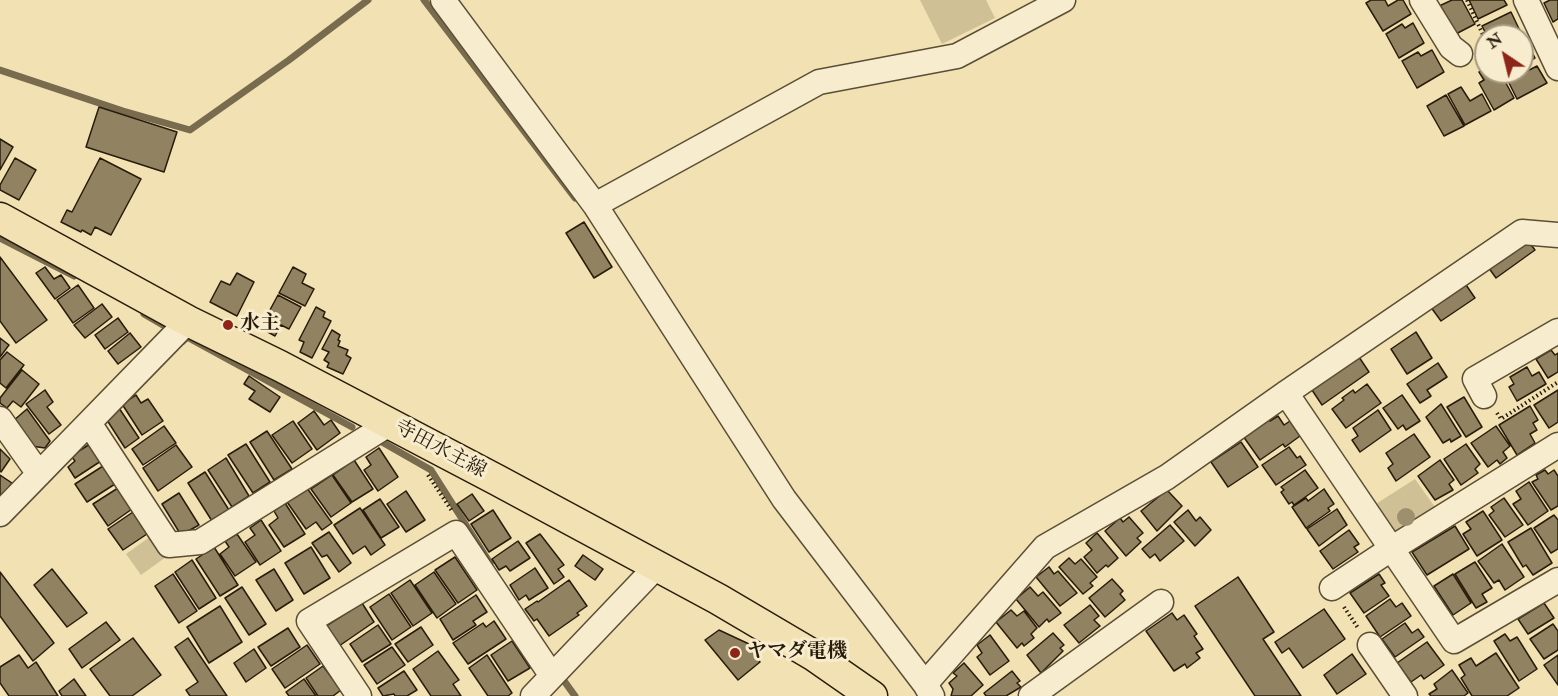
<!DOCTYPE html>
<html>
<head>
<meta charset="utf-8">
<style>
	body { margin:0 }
	#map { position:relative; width:1558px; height:696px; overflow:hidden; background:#f2e2b3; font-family:"IM FELL Double Pica",serif }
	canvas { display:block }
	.north { position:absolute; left:1474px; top:24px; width:60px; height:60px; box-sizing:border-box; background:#f7ecce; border:2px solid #a49980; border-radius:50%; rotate:325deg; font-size:16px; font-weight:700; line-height:24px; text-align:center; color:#281c0b }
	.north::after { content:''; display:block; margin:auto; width:21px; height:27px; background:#8f2418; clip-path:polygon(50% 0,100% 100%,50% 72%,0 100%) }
</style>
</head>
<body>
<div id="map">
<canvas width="1558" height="696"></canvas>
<div class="north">N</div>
</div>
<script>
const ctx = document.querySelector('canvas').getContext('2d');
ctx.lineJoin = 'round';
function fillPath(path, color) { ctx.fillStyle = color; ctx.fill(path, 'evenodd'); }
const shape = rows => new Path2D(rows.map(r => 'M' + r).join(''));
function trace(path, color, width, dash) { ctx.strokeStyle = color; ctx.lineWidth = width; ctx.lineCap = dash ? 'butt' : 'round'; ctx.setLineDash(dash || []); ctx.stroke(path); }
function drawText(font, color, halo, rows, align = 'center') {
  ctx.font = font + ' "IM FELL Double Pica","Noto Serif JP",serif'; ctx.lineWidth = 6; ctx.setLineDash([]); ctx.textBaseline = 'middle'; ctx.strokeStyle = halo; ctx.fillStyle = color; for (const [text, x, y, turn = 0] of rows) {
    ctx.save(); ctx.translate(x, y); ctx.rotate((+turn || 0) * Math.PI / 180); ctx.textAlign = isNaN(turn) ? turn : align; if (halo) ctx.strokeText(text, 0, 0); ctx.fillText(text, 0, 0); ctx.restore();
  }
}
const green = shape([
	[920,0,986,0,995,18,942,44],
	[1415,479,1437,510,1403,533,1388,530,1371,507],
	[151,536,166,557,141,575,126,554]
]);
const stream = shape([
	[424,0,575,198],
	[0,70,123,111,190,130,289,60,368,0],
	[0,238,74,276],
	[144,314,163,325],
	[183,341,187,337,352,427],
	[382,442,431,470,490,563],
	[562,678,575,696]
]);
const building = shape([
	[1371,0,1385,0,1388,6,1398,0,1403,0,1411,14,1383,31,1366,3,1371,0],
	[1452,0,1462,0,1475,24,1452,36,1437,7,1452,0],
	[1469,0,1504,0,1507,5,1478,19,1469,0],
	[1550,0,1558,0,1558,19,1553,22,1544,3,1550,0],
	[1511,12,1521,33,1515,36,1487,36,1482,26,1511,12],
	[1413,23,1424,43,1399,58,1386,34,1402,24,1405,28,1413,23],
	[1526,40,1535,58,1522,65,1522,42,1526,40],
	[1432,50,1444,72,1417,88,1402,61,1418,52,1421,56,1432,50],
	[1537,66,1547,83,1517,99,1508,81,1537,66],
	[1486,69,1486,72,1500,72,1514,98,1494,110,1479,83,1484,80,1479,72,1486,69],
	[1461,87,1470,101,1482,94,1491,111,1465,125,1448,94,1461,87],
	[1446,95,1464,126,1444,136,1427,106,1446,95],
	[99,107,177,132,164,172,86,147,99,107],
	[0,139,13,147,0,170,0,139],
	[15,158,36,170,19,200,0,190,0,185,15,158],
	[100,158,141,179,111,235,95,227,91,235,82,230,81,232,61,222,67,210,72,212,100,158],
	[584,222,612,267,594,278,566,233,584,222],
	[1525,237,1535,250,1496,278,1486,264,1525,237],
	[0,257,47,320,16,343,0,321,0,257],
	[45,267,54,279,61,275,70,288,55,299,36,273,45,267],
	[293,267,306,274,302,283,314,289,305,306,279,293,293,267],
	[237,273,254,282,237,316,210,302,221,281,230,285,237,273],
	[1464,282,1475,298,1441,321,1430,306,1464,282],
	[78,285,94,308,73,323,57,300,78,285],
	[278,295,301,307,289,329,281,325,275,336,266,331,270,324,264,321,278,295],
	[102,304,112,317,85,338,74,325,102,304],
	[316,307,325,312,323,317,331,321,312,358,300,352,304,342,299,340,316,307],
	[118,318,128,332,105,349,95,335,118,318],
	[332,330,340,335,338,340,340,341,338,346,348,350,346,355,351,358,343,374,327,367,329,363,324,360,329,352,322,349,332,330],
	[1416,332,1432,358,1407,374,1391,349,1416,332],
	[130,333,141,347,118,364,108,351,130,333],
	[0,338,9,345,0,357,0,338],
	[1551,350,1555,355,1558,353,1558,372,1548,378,1536,359,1551,350],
	[7,352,24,365,6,388,0,383,0,360,7,352],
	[1357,354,1369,372,1322,405,1310,387,1357,354],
	[1438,363,1447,377,1427,390,1431,396,1420,403,1407,384,1438,363],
	[1527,367,1532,376,1539,372,1546,384,1517,401,1509,387,1514,384,1510,377,1527,367],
	[22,370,39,384,21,407,13,401,7,408,0,403,0,398,22,370],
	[249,376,280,397,270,412,249,399,255,391,244,384,249,376],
	[1367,384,1381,403,1346,428,1332,409,1344,400,1342,398,1353,390,1355,393,1367,384],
	[45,390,53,402,47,407,61,425,49,434,26,404,45,390],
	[1558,390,1558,422,1549,428,1534,405,1558,390],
	[136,395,141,403,148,399,163,421,142,435,122,404,136,395],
	[1402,395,1420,421,1406,430,1403,425,1398,429,1383,408,1402,395],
	[1464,397,1482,427,1466,437,1447,407,1464,397],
	[1441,404,1461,436,1451,442,1450,439,1443,443,1426,417,1441,404],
	[1530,406,1538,420,1533,423,1537,430,1530,434,1535,443,1517,455,1499,425,1530,406],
	[119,408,139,438,125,448,105,417,119,408],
	[27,409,50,441,45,448,31,446,13,421,27,409],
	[1378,410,1391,430,1360,452,1352,440,1358,436,1353,428,1378,410],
	[314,411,324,425,331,420,340,433,317,450,298,423,314,411],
	[1278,416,1284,425,1290,421,1300,436,1285,447,1283,444,1260,460,1243,436,1268,418,1270,421,1278,416],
	[293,421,312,449,292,463,272,435,293,421],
	[164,426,176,443,143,465,132,449,164,426],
	[1496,426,1510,446,1503,452,1507,458,1500,464,1497,460,1488,467,1471,443,1496,426],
	[267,431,292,469,274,480,250,442,267,431],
	[1414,434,1430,457,1396,481,1388,468,1393,464,1386,453,1414,434],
	[1241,442,1258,467,1228,487,1211,462,1241,442],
	[90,444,101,461,75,478,68,467,75,461,71,456,90,444],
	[246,444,270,482,253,493,228,455,246,444],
	[1466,444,1480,464,1475,469,1478,473,1461,485,1444,459,1466,444],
	[176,445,192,467,158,491,143,468,176,445],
	[1289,447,1297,458,1300,456,1306,465,1276,485,1262,465,1289,447],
	[379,448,398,477,378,491,364,470,371,465,366,457,379,448],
	[0,449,10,459,1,472,0,471,0,449],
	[226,458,249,496,232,507,208,470,226,458],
	[354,460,373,489,352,502,333,475,354,460],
	[1440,460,1454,480,1449,484,1453,490,1435,500,1418,476,1440,460],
	[103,466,115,484,87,502,75,484,103,466],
	[1305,470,1318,488,1294,505,1292,502,1289,504,1281,492,1284,490,1281,487,1305,470],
	[1545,470,1548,474,1554,470,1558,476,1558,506,1551,510,1532,482,1538,479,1536,475,1545,470],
	[205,472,229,510,212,521,188,483,205,472],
	[0,475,12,483,0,500,0,475],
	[332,475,351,503,331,517,311,489,332,475],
	[1529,482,1548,511,1528,525,1513,504,1521,499,1516,491,1529,482],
	[118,488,132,509,108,526,93,504,118,488],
	[307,488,332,523,322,530,316,522,306,529,287,502,307,488],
	[1324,489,1334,504,1328,508,1330,511,1306,528,1292,507,1306,498,1308,501,1324,489],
	[1167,490,1182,506,1157,531,1141,511,1167,490],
	[406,491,425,520,406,532,387,504,406,491],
	[179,493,199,525,181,535,162,504,179,493],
	[472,494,484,511,469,521,457,504,472,494],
	[1504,498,1523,525,1505,537,1489,515,1494,511,1491,507,1504,498],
	[380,499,399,527,381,538,363,510,380,499],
	[285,503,305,534,284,547,269,525,278,518,274,511,285,503],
	[360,508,385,545,371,555,365,546,353,554,334,525,360,508],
	[1337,509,1347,525,1319,546,1307,529,1337,509],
	[493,510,511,538,489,552,471,524,493,510],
	[1188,510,1196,521,1200,517,1211,530,1195,546,1174,522,1188,510],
	[1483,511,1502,540,1477,556,1463,534,1471,529,1466,522,1483,511],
	[133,512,147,534,123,550,108,529,133,512],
	[1554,515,1558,520,1558,549,1551,553,1534,528,1554,515],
	[1129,517,1143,533,1137,538,1141,542,1126,556,1105,531,1120,518,1123,522,1129,517],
	[261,520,281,551,260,565,245,542,255,535,250,528,261,520],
	[1170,525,1184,541,1160,561,1155,554,1150,558,1142,549,1170,525],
	[1455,526,1469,549,1427,575,1412,552,1455,526],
	[1531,528,1552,563,1533,575,1526,565,1523,567,1508,542,1531,528],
	[1349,530,1359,544,1354,547,1358,552,1333,569,1320,551,1349,530],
	[329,532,351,563,339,572,327,555,322,557,312,543,329,532],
	[1097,533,1118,558,1108,567,1106,565,1097,573,1084,557,1092,550,1086,543,1097,533],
	[237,534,256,562,235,576,220,554,229,547,225,541,237,534],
	[540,534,564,565,558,569,564,577,554,584,526,543,540,534],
	[518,541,530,558,510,571,506,566,499,570,492,559,518,541],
	[1502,544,1524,577,1505,590,1499,580,1494,583,1478,561,1502,544],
	[214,547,238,585,220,596,196,559,214,547],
	[311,547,330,578,304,594,285,563,311,547],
	[583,555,603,569,595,580,575,566,583,555],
	[455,557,477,590,458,603,435,570,455,557],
	[1069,558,1075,564,1081,559,1097,577,1090,583,1093,586,1083,594,1059,567,1069,558],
	[192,560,216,598,199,609,175,572,192,560],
	[1475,562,1492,588,1482,594,1487,602,1476,608,1455,574,1475,562],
	[1049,567,1054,574,1058,571,1077,593,1060,606,1036,577,1049,567],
	[535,568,548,588,529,600,526,595,519,600,510,585,535,568],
	[52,569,87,613,67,627,34,585,52,569],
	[274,569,293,600,276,611,256,580,274,569],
	[0,572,54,643,33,661,0,616,0,572],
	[434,572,456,604,437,618,415,585,434,572],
	[173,574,197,611,179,623,155,586,173,574],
	[1379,574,1385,583,1381,585,1389,596,1364,613,1350,593,1379,574],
	[1453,574,1471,603,1453,615,1434,586,1453,574],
	[1238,577,1274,632,1263,639,1301,696,1255,696,1195,606,1238,577],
	[1112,579,1123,591,1120,594,1125,600,1105,617,1089,598,1112,579],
	[410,580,432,613,413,626,391,593,410,580],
	[569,580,587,606,577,613,579,615,549,636,537,619,534,621,525,609,537,601,538,602,569,580],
	[242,587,266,624,249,635,225,598,242,587],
	[1030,587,1038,596,1043,592,1061,613,1049,622,1047,619,1039,627,1016,599,1030,587],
	[389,594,411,627,392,640,370,607,389,594],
	[476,595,487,612,473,621,476,625,453,640,440,619,476,595],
	[1390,599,1396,607,1402,603,1411,616,1380,637,1366,616,1390,599],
	[362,603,374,622,339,646,326,626,362,603],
	[1544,603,1554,618,1528,634,1518,619,1544,603],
	[1090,605,1099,616,1094,620,1100,626,1079,643,1064,625,1090,605],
	[220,606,242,642,209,663,187,627,220,606],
	[1324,609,1345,639,1303,668,1289,648,1282,653,1275,642,1324,609],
	[1011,610,1017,616,1024,611,1037,628,1031,634,1034,638,1024,646,1022,643,1017,648,996,622,1011,610],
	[1172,613,1177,620,1184,615,1197,634,1194,636,1203,649,1196,653,1200,658,1187,668,1185,664,1174,671,1146,631,1172,613],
	[494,621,506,639,468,664,453,643,483,623,486,627,494,621],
	[106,622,120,640,82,668,69,649,106,622],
	[1405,623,1412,633,1418,629,1424,637,1395,657,1382,639,1405,623],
	[1553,624,1558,631,1558,650,1544,659,1530,639,1553,624],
	[378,625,391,644,362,662,350,644,378,625],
	[421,627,433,645,408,662,395,644,421,627],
	[288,628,300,647,271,666,258,647,288,628],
	[719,630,749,644,760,662,738,680,705,640,719,630],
	[1053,633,1064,645,1060,648,1063,651,1041,673,1027,655,1053,633],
	[1505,634,1510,641,1517,637,1537,669,1519,681,1494,641,1505,634],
	[990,635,1009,661,990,675,977,657,982,653,977,645,990,635],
	[133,638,161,675,132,696,110,696,90,669,133,638],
	[188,638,227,696,190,696,186,690,198,682,175,647,188,638],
	[512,641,530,668,508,681,491,655,512,641],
	[1427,642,1444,665,1424,679,1421,675,1411,682,1397,663,1427,642],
	[307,645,320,664,285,688,272,669,307,645],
	[392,647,405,665,377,684,364,665,392,647],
	[254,649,266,668,246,682,234,663,254,649],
	[438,651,459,680,453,684,461,696,431,696,413,669,438,651],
	[1496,653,1519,688,1507,696,1472,696,1461,678,1465,675,1459,665,1471,658,1476,666,1496,653],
	[1352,654,1366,674,1337,694,1324,675,1352,654],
	[19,655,28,668,36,662,58,696,9,696,0,683,0,667,19,655],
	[487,655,512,693,508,696,488,696,469,668,487,655],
	[1558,655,1558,685,1544,665,1558,655],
	[964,663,983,685,971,696,951,696,953,689,949,683,957,676,953,673,964,663],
	[323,666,341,690,333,696,318,696,306,678,323,666],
	[1452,670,1468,693,1464,696,1431,696,1429,694,1437,689,1434,684,1452,670],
	[404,671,417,690,407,696,395,696,394,694,383,696,378,688,404,671],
	[1012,671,1020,681,1017,683,1021,687,1006,696,986,696,984,693,1012,671],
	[74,679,86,696,62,696,59,691,74,679],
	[304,679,316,696,289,696,286,692,304,679]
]);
const path = shape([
	[1467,0,1485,39,1478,43],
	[1497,413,1501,419,1558,382],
	[428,475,452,511],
	[1344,607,1358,628]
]);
const minor = shape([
	[443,0,595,205,784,499,925,684,932,696],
	[1422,0,1451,47,1460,54],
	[1526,0,1558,68],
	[595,205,819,82,957,56,1063,0],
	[1286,393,1454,641,1558,580],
	[1484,396,1475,379,1558,331],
	[0,419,39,474],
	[89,423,169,545,200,542,389,424],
	[0,514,188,321],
	[1332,588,1391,549,1558,445],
	[1370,645,1405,696],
	[925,684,1045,547,1167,477,1286,393,1522,232,1558,235],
	[359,696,309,621,456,533,552,676],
	[533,696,656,567],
	[1031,696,1161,602]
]);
const major = shape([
	[0,218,188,321,280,366,497,480,718,599,813,655,872,696]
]);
const trees = [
	[1406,517]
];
const markers = [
	[228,325,6,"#8f2418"],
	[735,653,6,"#8f2418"]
];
const poiNames = [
	["水主",240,325],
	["ヤマダ電機",747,653]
];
const streetNames = [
	["寺田水主線",440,450,28]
];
fillPath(green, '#d0c096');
trace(stream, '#786b4e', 7);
fillPath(building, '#918362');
trace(building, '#281c0b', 1.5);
trace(minor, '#5a4e35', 27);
trace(major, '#281c0b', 33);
trace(path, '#281c0b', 4, [1.5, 3]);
trace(minor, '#f7ecce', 24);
trace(major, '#f2e2b3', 30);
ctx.fillStyle = '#9e906e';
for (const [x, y] of trees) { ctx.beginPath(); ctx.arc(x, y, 9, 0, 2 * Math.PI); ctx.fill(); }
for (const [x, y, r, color] of markers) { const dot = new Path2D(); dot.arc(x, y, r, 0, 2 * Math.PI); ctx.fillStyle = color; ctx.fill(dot); trace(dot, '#f7ecce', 2); }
drawText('bold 20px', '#281c0b', '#f7ecce', poiNames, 'left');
drawText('20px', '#281c0b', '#f7ecce', streetNames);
</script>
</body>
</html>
